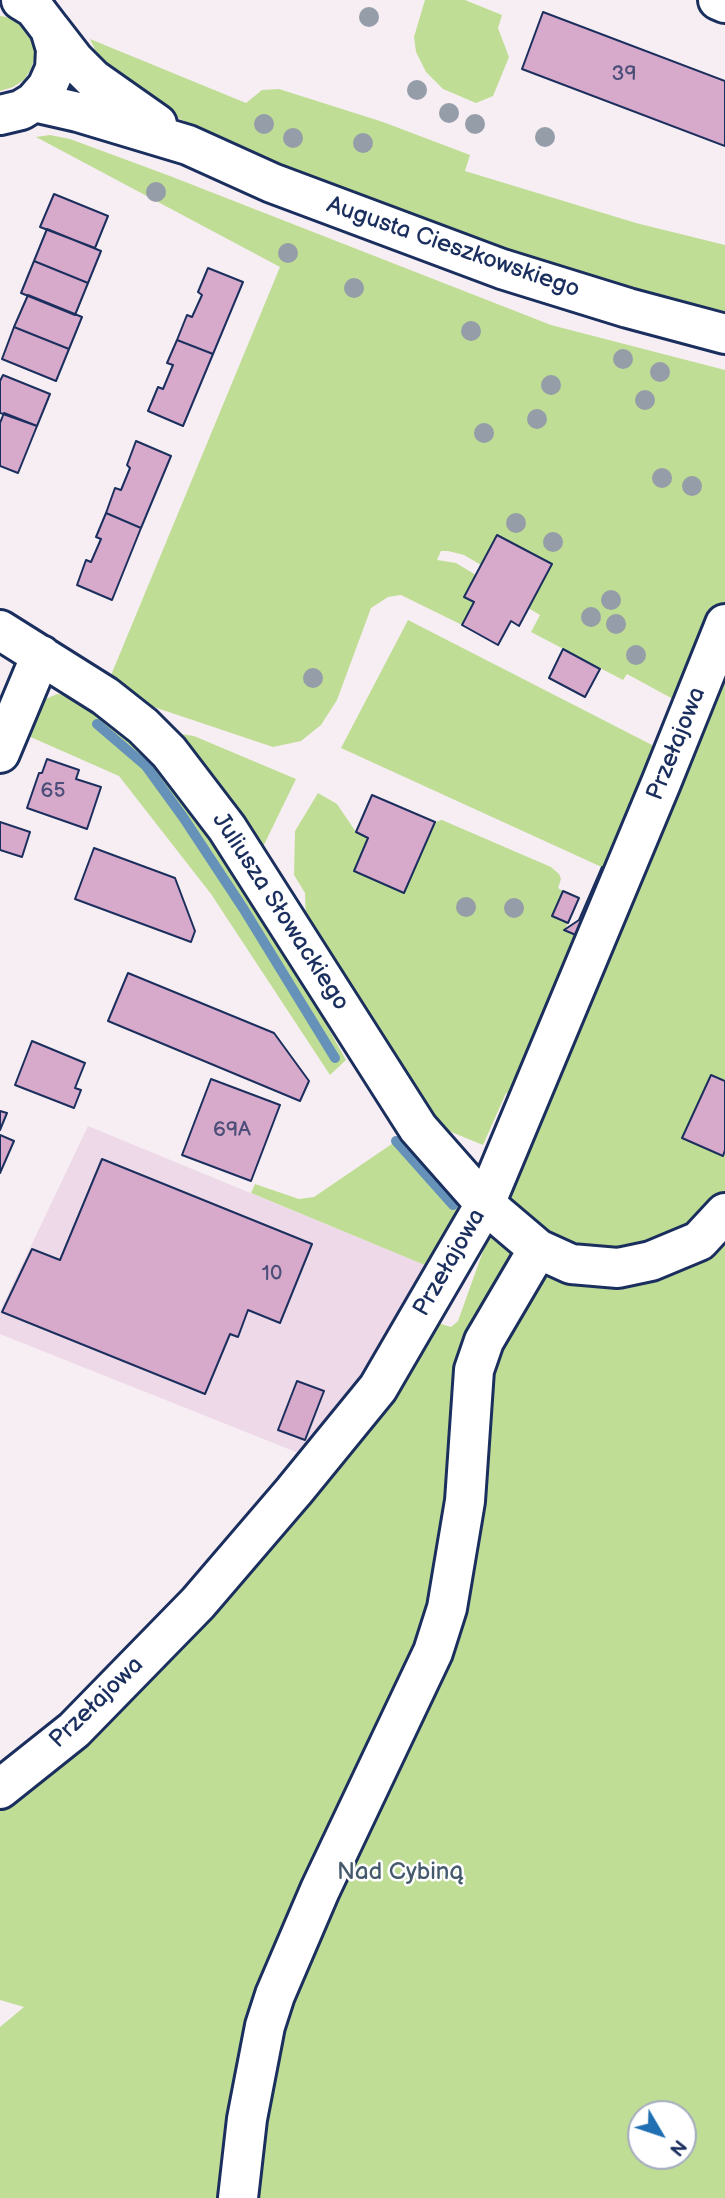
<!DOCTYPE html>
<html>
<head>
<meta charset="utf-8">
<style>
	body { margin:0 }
	#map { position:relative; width:725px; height:2198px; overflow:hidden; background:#f7eef4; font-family:"Balsamiq Sans",sans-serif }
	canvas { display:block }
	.north { position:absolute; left:627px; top:2100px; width:70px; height:70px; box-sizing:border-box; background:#fff; border:2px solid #a4acbf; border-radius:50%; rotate:129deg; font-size:19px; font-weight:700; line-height:28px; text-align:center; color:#1b2f5e }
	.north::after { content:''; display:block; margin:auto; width:24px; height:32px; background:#1f6fb2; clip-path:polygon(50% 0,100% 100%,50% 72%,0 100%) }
</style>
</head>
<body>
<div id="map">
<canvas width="725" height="2198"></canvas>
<div class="north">N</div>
</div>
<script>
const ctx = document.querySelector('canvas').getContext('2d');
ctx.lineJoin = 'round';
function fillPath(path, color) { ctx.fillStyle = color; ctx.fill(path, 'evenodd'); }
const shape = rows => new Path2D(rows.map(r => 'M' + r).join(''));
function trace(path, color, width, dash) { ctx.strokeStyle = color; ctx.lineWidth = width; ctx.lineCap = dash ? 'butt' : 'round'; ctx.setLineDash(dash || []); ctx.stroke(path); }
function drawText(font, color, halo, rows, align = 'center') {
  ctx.font = font + ' "Balsamiq Sans",sans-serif'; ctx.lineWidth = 5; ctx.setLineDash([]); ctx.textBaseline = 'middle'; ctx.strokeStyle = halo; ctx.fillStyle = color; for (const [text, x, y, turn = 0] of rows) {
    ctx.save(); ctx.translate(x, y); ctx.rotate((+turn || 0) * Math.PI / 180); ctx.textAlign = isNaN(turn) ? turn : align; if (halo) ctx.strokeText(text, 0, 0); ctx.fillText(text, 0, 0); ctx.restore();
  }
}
const built = shape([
	[88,1126,432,1268,306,1456,0,1334,0,1311]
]);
const green = shape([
	[425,0,465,0,502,15,498,28,509,57,493,96,476,103,443,89,426,72,416,52,414,37],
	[0,16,12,18,23,25,33,43,35,56,31,69,24,80,13,87,0,91],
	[90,39,246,103,262,90,279,89,383,122,470,155,465,171,636,223,725,245,725,315,608,285,517,256,267,162,170,114,129,91,99,58],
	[50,135,70,139,170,176,551,325,725,370,725,606,606,869,341,748,408,620,656,747,673,699,627,674,623,680,531,632,540,615,528,608,552,564,498,535,481,565,464,555,448,551,441,551,437,560,456,563,476,575,474,602,462,625,401,595,388,597,371,608,337,700,321,725,301,741,273,747,139,702,109,680,280,267,36,137],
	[725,664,725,2198,0,2198,0,2027,24,2007,0,2000,0,1801,249,1560,422,1351,438,1323,451,1327,458,1321,491,1229],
	[641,2114,683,2114,683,2156,641,2156],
	[57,694,78,697,169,773,298,973,346,1060,330,1075,211,894,119,776,26,735,39,702],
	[168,732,194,736,296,779,260,853],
	[318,793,337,804,356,832,368,838,404,893,435,822,442,820,551,867,559,874,561,879,558,888,563,891,552,916,568,923,565,930,583,938,516,1097,506,1093,483,1145,439,1127,306,924,305,893,294,875,295,831],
	[402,1137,456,1195,458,1209,432,1268,251,1193,255,1184,299,1199,314,1197]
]);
const stream = shape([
	[97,724,146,766,183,817,243,908,335,1058],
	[396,1141,453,1205]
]);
const building = shape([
	[543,12,725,81,725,146,522,69,543,12],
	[54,194,108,216,95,248,40,227,54,194],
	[47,229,101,251,88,283,34,261,47,229],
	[34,261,88,283,75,315,21,293,34,261],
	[208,268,243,282,213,354,177,340,187,315,192,317,202,295,198,292,208,268],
	[28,295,82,317,69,349,14,327,28,295],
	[14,327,69,349,56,381,2,359,14,327],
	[177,340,213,354,183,426,148,411,158,387,163,389,173,365,167,363,177,340],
	[3,375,50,394,37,426,0,413,0,381,3,375],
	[4,413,37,426,18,473,0,466,0,423,4,413],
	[136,441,171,456,141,528,106,513,115,488,121,490,130,468,127,465,136,441],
	[106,513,141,528,112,600,77,585,86,560,91,562,101,539,96,537,106,513],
	[497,535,552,564,519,626,511,621,498,645,462,625,474,602,464,597,497,535],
	[563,649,600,669,585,697,549,678,563,649],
	[47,759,79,770,76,779,101,787,87,829,27,808,39,773,42,773,47,759],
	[372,795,435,822,404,893,354,871,368,838,356,832,372,795],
	[0,822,30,832,22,857,0,850,0,822],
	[94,848,175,878,195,931,191,942,75,899,94,848],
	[602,867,612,871,583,938,564,930,579,920,602,867],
	[563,891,579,898,568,923,552,916,563,891],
	[128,973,274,1033,309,1081,300,1101,108,1021,128,973],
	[32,1041,85,1063,75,1088,81,1090,74,1108,15,1085,32,1041],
	[711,1075,725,1081,725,1150,723,1156,682,1138,711,1075],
	[211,1079,280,1105,251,1181,182,1155,211,1079],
	[0,1111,7,1113,0,1130,0,1111],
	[0,1135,14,1141,0,1173,0,1135],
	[102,1159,312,1244,280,1323,248,1310,238,1337,230,1334,205,1394,2,1312,32,1249,60,1260,102,1159],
	[297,1381,324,1391,305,1440,278,1430,297,1381]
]);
const minor = shape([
	[718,0,725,3],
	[50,29,74,60,93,79,157,124],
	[34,102,78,112,188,145,272,183,502,269,628,308,725,334],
	[0,115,21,110,34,102,47,87,55,69,56,49,50,29,34,8,21,0],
	[0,630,105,696,143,726,169,752,227,828,418,1128,485,1204,538,1249,571,1264,618,1268,651,1261,699,1241,725,1213],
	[0,753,41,655],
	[0,1789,74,1730,198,1603,294,1491,378,1388,485,1204,661,783,725,624],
	[238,2198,247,2119,265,2026,275,1995,320,1890,433,1652,447,1608,465,1501,474,1370,484,1341,538,1249]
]);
const trees = [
	[369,17],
	[417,90],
	[449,113],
	[264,124],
	[475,124],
	[545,137],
	[293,138],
	[363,143],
	[156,192],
	[288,253],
	[354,288],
	[471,331],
	[623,359],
	[660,372],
	[551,385],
	[645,400],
	[537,419],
	[484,433],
	[662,478],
	[692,486],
	[516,523],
	[553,542],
	[611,600],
	[591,617],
	[616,624],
	[636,655],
	[313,678],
	[466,907],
	[514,908]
];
const numberNames = [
	["39",624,75],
	["65",53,792],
	["69A",232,1131],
	["10",272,1275]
];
const streetNames = [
	["Augusta Cieszkowskiego",453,248,19],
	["Przełajowa",677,744,-68],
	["Juliusza Słowackiego",280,912,57],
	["Przełajowa",450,1263,-60],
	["Przełajowa",97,1703,-44]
];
const parkNames = [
	["Nad Cybiną",400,1873]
];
fillPath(built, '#edd9e7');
fillPath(green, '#c0dd95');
trace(stream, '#6692ba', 10);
fillPath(building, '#d7a9ca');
trace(building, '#1b2f5e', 2);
trace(minor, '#1b2f5e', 44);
trace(minor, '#fff', 38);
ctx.fillStyle = '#959da9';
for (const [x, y] of trees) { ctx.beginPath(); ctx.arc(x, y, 10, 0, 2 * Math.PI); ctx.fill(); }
drawText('21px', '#4a4e79', null, numberNames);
drawText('24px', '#1b2f5e', '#fff', streetNames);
drawText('24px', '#445a6c', '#fff', parkNames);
</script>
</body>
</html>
